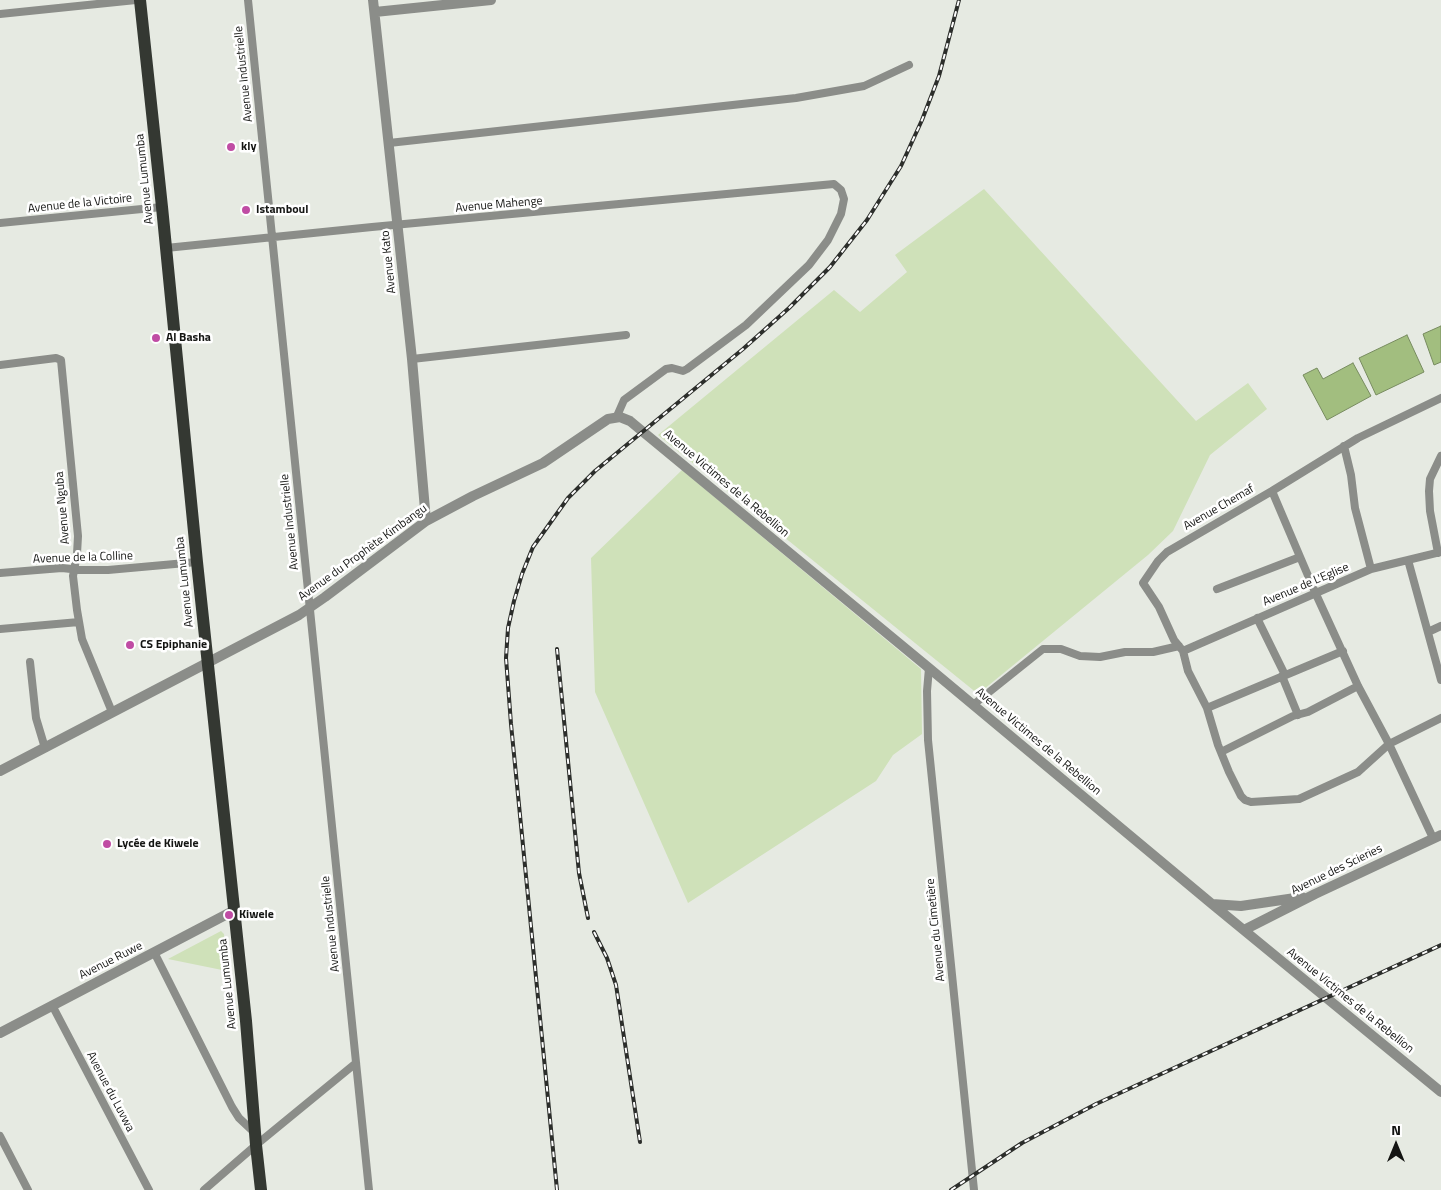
<!DOCTYPE html>
<html>
<head>
<meta charset="utf-8">
<style>
	body { margin:0 }
	#map { position:relative; width:1441px; height:1190px; overflow:hidden; background:#e6eae2; font-family:"Titillium Web",sans-serif }
	canvas { display:block }
	.north { position:absolute; left:1371px; top:1120px; width:50px; height:50px; -webkit-text-stroke:4px #fff; paint-order:stroke; rotate:0deg; font-size:14px; font-weight:700; line-height:20px; text-align:center; color:#141513 }
	.north::after { content:''; display:block; margin:auto; width:18px; height:22px; background:#141513; clip-path:polygon(50% 0,100% 100%,50% 72%,0 100%) }
</style>
</head>
<body>
<div id="map">
<canvas width="1441" height="1190"></canvas>
<div class="north">N</div>
</div>
<script>
const ctx = document.querySelector('canvas').getContext('2d');
ctx.lineJoin = 'round';
function fillPath(path, color) { ctx.fillStyle = color; ctx.fill(path, 'evenodd'); }
const shape = rows => new Path2D(rows.map(r => 'M' + r).join(''));
function trace(path, color, width, dash) { ctx.strokeStyle = color; ctx.lineWidth = width; ctx.lineCap = dash ? 'butt' : 'round'; ctx.setLineDash(dash || []); ctx.stroke(path); }
function drawText(font, color, halo, rows, align = 'center') {
  ctx.font = font + ' "Titillium Web",sans-serif'; ctx.lineWidth = 5; ctx.setLineDash([]); ctx.textBaseline = 'middle'; ctx.strokeStyle = halo; ctx.fillStyle = color; for (const [text, x, y, turn = 0] of rows) {
    ctx.save(); ctx.translate(x, y); ctx.rotate((+turn || 0) * Math.PI / 180); ctx.textAlign = isNaN(turn) ? turn : align; if (halo) ctx.strokeText(text, 0, 0); ctx.fillText(text, 0, 0); ctx.restore();
  }
}
const green = shape([
	[984,189,1196,421,1248,383,1267,409,1210,455,1173,531,1148,555,978,694,658,435,834,290,860,312,907,272,895,255],
	[682,470,921,669,922,734,893,755,876,781,688,903,595,692,591,558],
	[221,931,224,934,227,971,168,959]
]);
const water = shape([
	[1441,326,1441,362,1434,365,1423,334,1441,326],
	[1407,335,1424,372,1376,395,1359,358,1407,335],
	[1353,363,1371,396,1327,420,1303,375,1317,368,1323,379,1353,363]
]);
const minor = shape([
	[248,0,369,1190],
	[0,14,136,0],
	[389,143,796,98,864,86,909,65],
	[0,223,162,207],
	[166,248,372,227,834,184,841,190,844,199,841,214,828,240,809,265,746,325,687,369,683,371,672,368,666,369,624,400,617,416],
	[412,359,626,335],
	[0,365,56,358,61,360,78,536,77,554,73,576,77,610,82,639,112,712],
	[1441,398,1358,438,1272,491,1167,552,1158,561,1143,583,1159,607,1174,640,1183,651,1188,671,1207,708,1218,745,1229,772,1241,796,1245,800,1251,802,1299,799,1358,772,1389,744,1441,718],
	[1344,446,1351,475,1355,508,1371,569],
	[1272,491,1315,592,1358,686,1389,744,1433,838],
	[1438,553,1430,511,1429,491,1430,479,1441,456],
	[1408,560,1441,680],
	[0,573,62,568,80,570,108,570,197,562],
	[1217,589,1300,557],
	[1257,618,1285,675],
	[0,629,79,622],
	[1428,632,1441,626],
	[1183,651,1371,569,1441,552],
	[30,662,36,718,45,748],
	[929,668,927,691,928,740,974,1190],
	[1282,676,1298,715],
	[973,705,1043,649,1061,649,1080,656,1100,657,1125,652,1153,652,1179,646],
	[1207,708,1343,651],
	[1221,752,1293,716,1308,712,1358,686],
	[154,952,232,1107,239,1118,255,1133],
	[52,1005,149,1190],
	[0,1136,28,1190],
	[204,1190,256,1145,356,1063]
]);
const tertiary = shape([
	[373,0,412,359,426,521],
	[375,12,491,0],
	[0,771,299,615,325,597,426,521,473,496,543,463,608,419,620,417,630,421,642,431,929,668,1212,904,1441,1092],
	[1212,904,1241,906,1302,897],
	[1244,930,1315,894,1441,835],
	[0,1033,233,911]
]);
const trunk = shape([
	[140,0,162,207,197,562,246,1021,256,1145,261,1190]
]);
const rail = shape([
	[557,649,579,873,588,918],
	[594,932,607,958,616,985,640,1142],
	[557,1190,511,724,506,658,508,628,514,601,522,574,533,547,568,498,595,471,743,349,789,308,830,267,867,220,901,166,922,120,939,76,959,0],
	[951,1190,1022,1143,1096,1104,1441,945]
]);
const markers = [
	[231,147,5,"#c04ca4"],
	[246,210,5,"#c04ca4"],
	[156,338,5,"#c04ca4"],
	[130,645,5,"#c04ca4"],
	[107,844,5,"#c04ca4"],
	[229,915,5,"#c04ca4"]
];
const streetNames = [
	["Avenue Industrielle",244,74,-96],
	["Avenue Lumumba",145,179,-96],
	["Avenue de la Victoire",80,204,-6],
	["Avenue Mahenge",499,205,-5],
	["Avenue Kato",389,262,-96],
	["Avenue Victimes de la Rebellion",726,484,40],
	["Avenue Nguba",63,508,-95],
	["Avenue Chemaf",1219,508,-30],
	["Avenue Industrielle",290,522,-96],
	["Avenue du Prophète Kimbangu",363,553,-36],
	["Avenue de la Colline",83,558,-2],
	["Avenue Lumumba",185,582,-96],
	["Avenue de L'Eglise",1306,585,-23],
	["Avenue Victimes de la Rebellion",1038,742,40],
	["Avenue des Scieries",1337,870,-26],
	["Avenue Industrielle",331,924,-96],
	["Avenue du Cimetière",936,930,-96],
	["Avenue Ruwe",111,961,-27],
	["Avenue Lumumba",228,984,-96],
	["Avenue Victimes de la Rebellion",1350,1001,39],
	["Avenue du Luvwa",110,1092,62]
];
const poiNames = [
	["kly",241,147],
	["Istamboul",256,210],
	["Al Basha",166,338],
	["CS Epiphanie",140,645],
	["Lycée de Kiwele",117,844],
	["Kiwele",239,915]
];
fillPath(green, '#cfe1b9');
fillPath(water, '#a2be7f');
trace(water, '#778b5f', 1);
trace(minor, '#8b8d89', 8);
trace(tertiary, '#8b8d89', 10);
trace(trunk, '#343832', 12);
trace(rail, '#2c2e2b', 4);
trace(rail, '#fff', 2, [5.5]);
for (const [x, y, r, color] of markers) { const dot = new Path2D(); dot.arc(x, y, r, 0, 2 * Math.PI); ctx.fillStyle = color; ctx.fill(dot); trace(dot, '#fff', 2); }
drawText('12px', '#141513', '#fff', streetNames);
drawText('bold 12px', '#141513', '#fff', poiNames, 'left');
</script>
</body>
</html>
